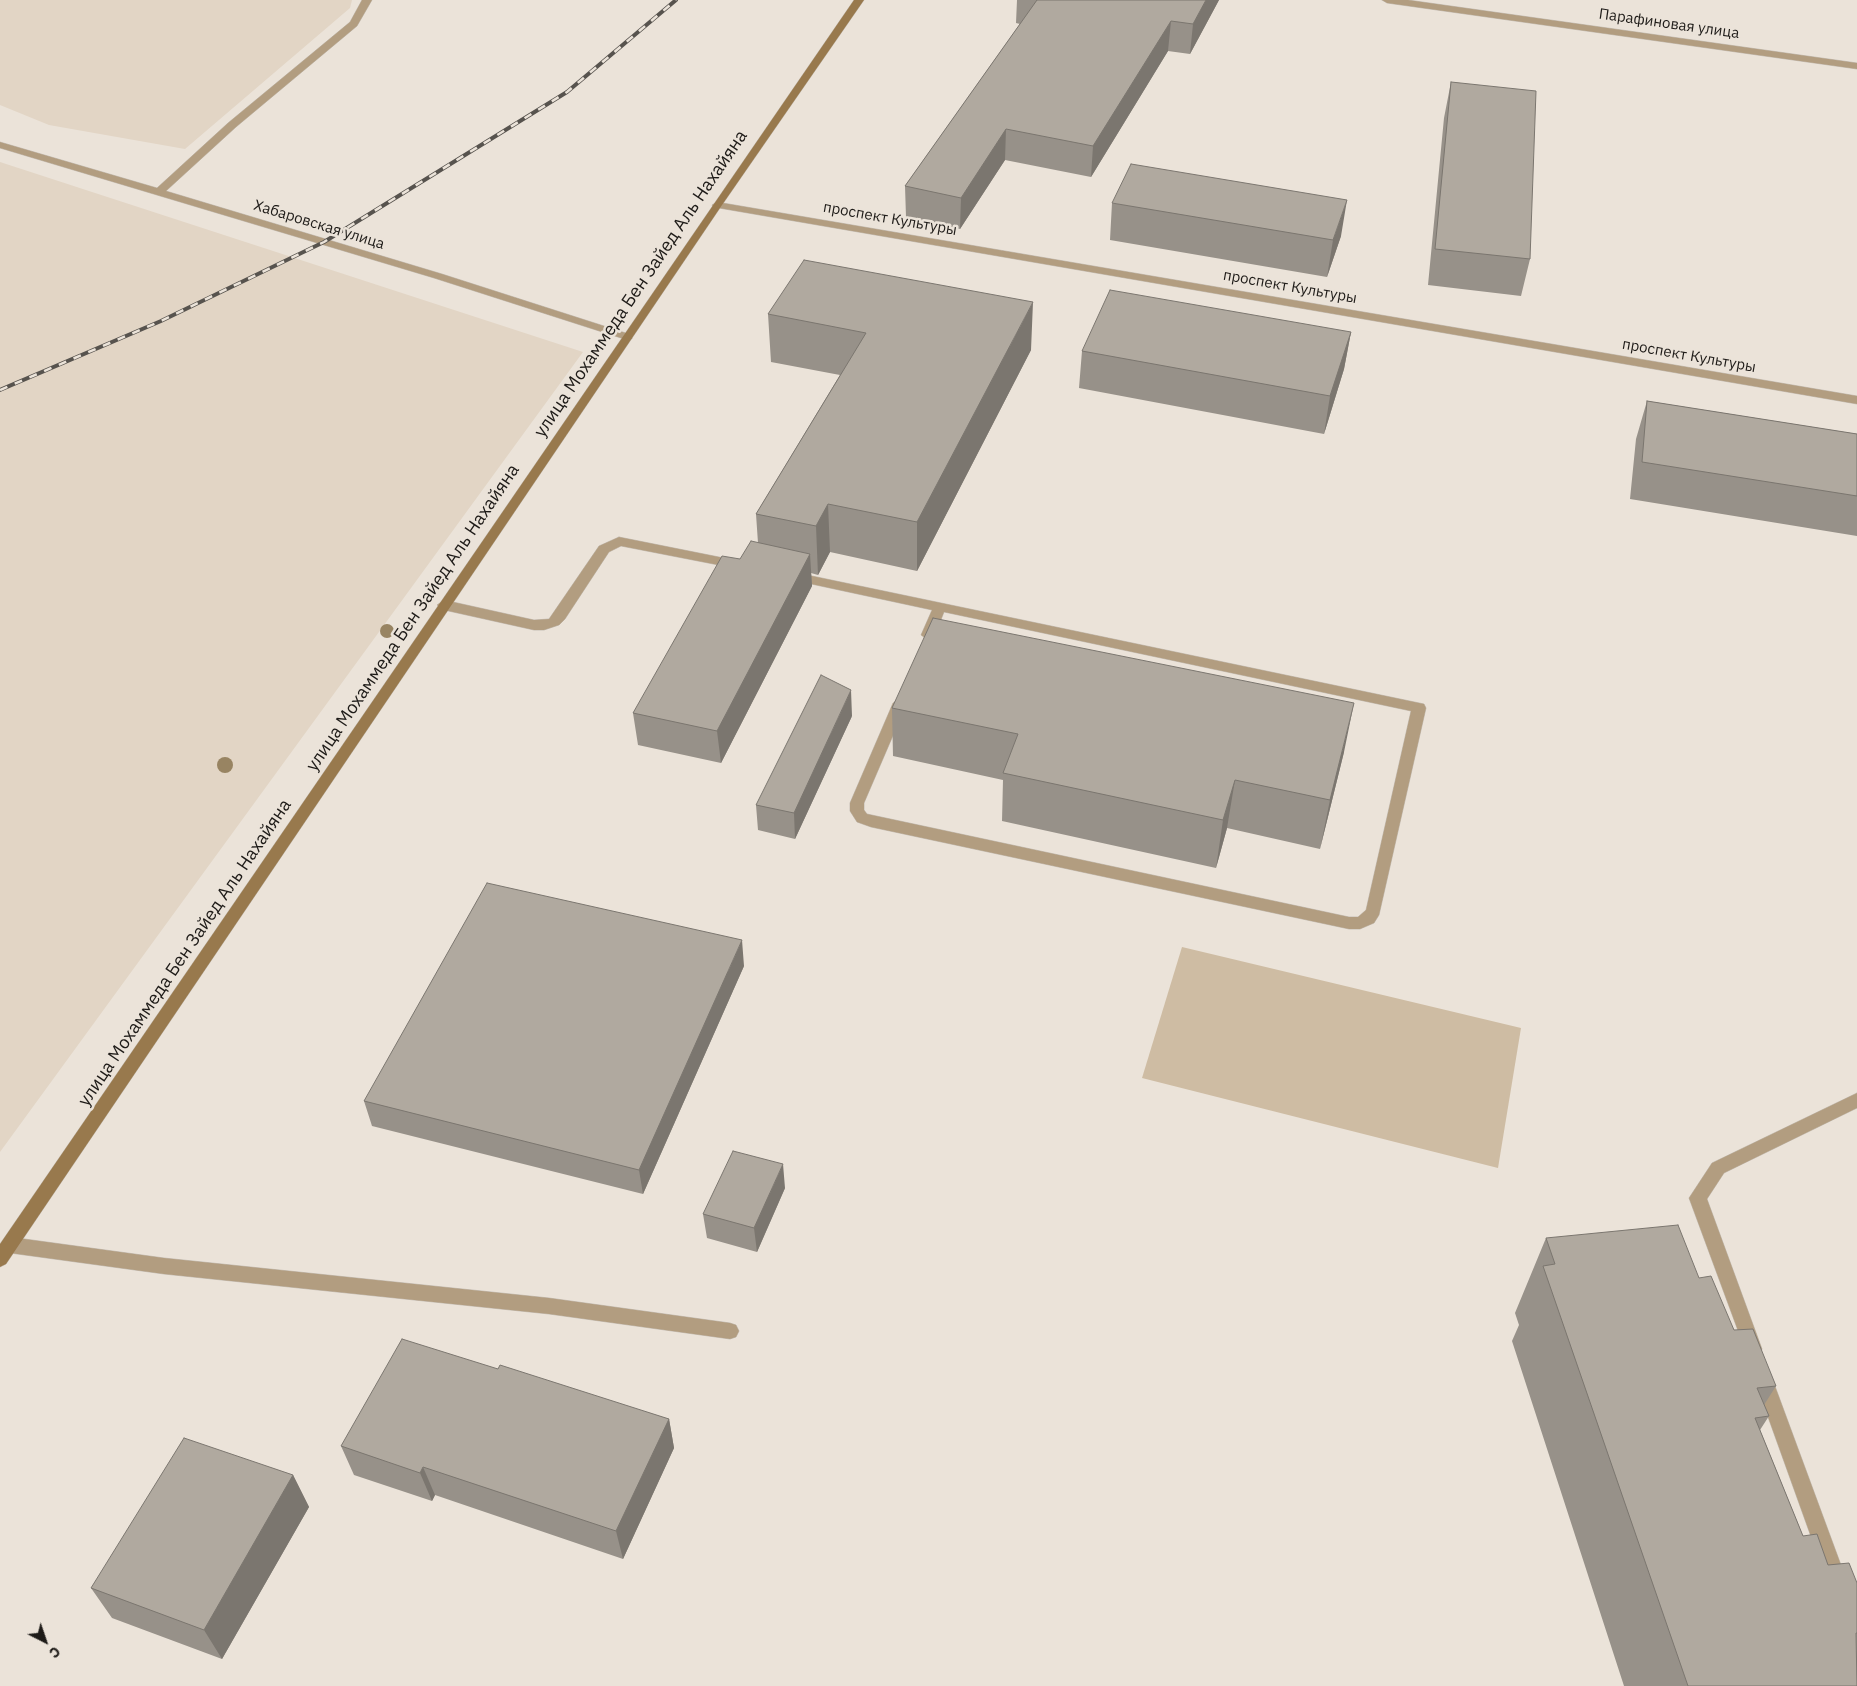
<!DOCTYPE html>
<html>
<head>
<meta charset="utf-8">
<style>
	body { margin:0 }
	#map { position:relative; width:1857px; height:1686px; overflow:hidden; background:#ebe3d9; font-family:"IBM Plex Sans",sans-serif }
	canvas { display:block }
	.north { position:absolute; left:20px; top:1616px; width:50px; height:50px; -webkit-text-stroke:4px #ebe3d9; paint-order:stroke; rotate:139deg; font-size:14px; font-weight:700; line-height:20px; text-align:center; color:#1e1b18 }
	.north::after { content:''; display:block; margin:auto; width:18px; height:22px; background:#1e1b18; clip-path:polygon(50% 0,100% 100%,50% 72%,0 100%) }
</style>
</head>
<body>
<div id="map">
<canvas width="1857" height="1686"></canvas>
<div class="north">С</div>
</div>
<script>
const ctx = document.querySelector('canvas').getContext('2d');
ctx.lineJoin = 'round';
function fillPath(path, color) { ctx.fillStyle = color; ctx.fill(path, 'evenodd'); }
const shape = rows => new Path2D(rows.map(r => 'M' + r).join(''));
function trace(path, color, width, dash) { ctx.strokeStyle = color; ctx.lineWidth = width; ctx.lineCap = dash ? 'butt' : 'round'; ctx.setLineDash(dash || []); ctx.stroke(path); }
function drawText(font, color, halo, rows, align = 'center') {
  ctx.font = font + ' "IBM Plex Sans",sans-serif'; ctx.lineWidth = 5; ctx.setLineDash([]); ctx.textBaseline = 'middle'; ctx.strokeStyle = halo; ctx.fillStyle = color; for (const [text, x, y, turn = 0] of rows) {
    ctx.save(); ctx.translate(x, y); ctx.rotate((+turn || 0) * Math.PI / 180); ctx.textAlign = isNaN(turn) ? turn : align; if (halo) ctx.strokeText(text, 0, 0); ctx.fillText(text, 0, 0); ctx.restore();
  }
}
const built = shape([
	[0,0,352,0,350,8,185,149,49,125,0,105],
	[0,162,583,352,0,1152]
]);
const green = shape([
	[1182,947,1521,1028,1498,1168,1142,1078]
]);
const lane = shape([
	[1382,0,1408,0,1857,63,1857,69,1387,3,1382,0],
	[619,537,739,561,746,565,739,569,621,546,609,552,565,619,559,625,544,630,534,630,444,610,437,605,444,600,534,620,549,619,599,546,619,537],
	[793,572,1424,704,1426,708,1379,915,1374,923,1360,929,1349,929,871,827,857,822,850,811,850,803,893,703,900,698,907,703,864,803,864,810,867,814,1349,917,1358,917,1366,910,1411,711,944,612,935,635,928,640,921,635,932,610,788,579,786,576,793,572],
	[1857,1093,1857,1108,1724,1173,1707,1199,1762,1349,1759,1355,1753,1357,1747,1355,1689,1198,1712,1163,1857,1093],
	[10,1237,164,1258,549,1298,730,1323,736,1325,739,1331,736,1337,730,1339,549,1314,164,1274,10,1253,4,1250,1,1245,4,1240,10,1237],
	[1763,1370,1770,1372,1772,1378,1848,1584,1845,1591,1838,1594,1831,1591,1828,1584,1754,1378,1756,1372,1763,1370]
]);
const street = shape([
	[362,0,372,0,357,26,236,127,166,191,442,274,632,335,632,339,624,339,434,278,0,148,0,142,157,188,228,123,350,22,362,0],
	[717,202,1857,396,1857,404,713,207,712,205,717,202]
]);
const secondary = shape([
	[854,0,864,0,722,205,6,1264,0,1267,0,1244,854,0]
]);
const rail = shape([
	[0,390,161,321,324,242,567,92,676,0]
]);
const trees = [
	[387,631,7],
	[225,765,8]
];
const wall = shape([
	[1017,0,1219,0,1190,54,1168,51,1091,177,1005,160,960,229,906,217,905,186,1020,24,1016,23],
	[1451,82,1530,259,1521,296,1428,285,1444,118],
	[1112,203,1341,236,1327,277,1110,240],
	[768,314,1031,350,917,571,830,552,818,575,811,573,812,586,721,763,638,745,633,713,740,559,758,543,756,514,840,375,771,362],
	[1351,332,1344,369,1324,434,1079,388,1082,351],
	[1647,401,1857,434,1857,536,1630,499,1636,439],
	[892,708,1344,752,1320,849,1227,828,1216,868,1002,821,1003,780,893,756],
	[852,716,795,839,758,830,756,805],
	[744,966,643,1194,372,1126,364,1101],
	[785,1188,757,1252,707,1238,703,1214],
	[1546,1238,1699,1278,1734,1330,1776,1386,1764,1405,1769,1416,1760,1430,1803,1536,1828,1565,1857,1583,1857,1686,1624,1686,1512,1341,1519,1325,1515,1313],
	[498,1369,669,1419,674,1448,623,1559,435,1495,432,1501,354,1475,341,1446],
	[293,1475,309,1507,222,1659,112,1618,91,1588]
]);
const shadedWall = shape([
	[1206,0,1219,0,1190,54,1193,24],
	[1171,21,1168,51,1091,177,1093,146],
	[1006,129,1005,160,960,229,961,198],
	[1347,200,1341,236,1327,277,1333,240],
	[1033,302,1031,350,917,571,917,522],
	[1351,332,1344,369,1324,434,1330,396],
	[828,504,830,552,818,575,816,526],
	[810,554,812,586,721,763,717,731],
	[851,690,852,716,795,839,794,813],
	[1354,703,1344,752,1320,849,1330,800],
	[1235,780,1227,828,1216,868,1223,820],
	[742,940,744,966,643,1194,639,1170],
	[783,1164,785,1188,757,1252,754,1228],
	[669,1419,674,1448,623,1559,616,1531],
	[423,1467,435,1495,432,1501,420,1473],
	[293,1475,309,1507,222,1659,204,1630]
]);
const building = shape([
	[1037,0,1206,0,1193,24,1171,21,1093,146,1006,129,961,198,905,186,1037,0],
	[1451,82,1536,91,1530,259,1435,249,1451,82],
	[1131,164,1347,200,1333,240,1112,203,1131,164],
	[804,260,1033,302,917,522,828,504,816,526,756,514,866,333,768,314,804,260],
	[1110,290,1351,332,1330,396,1082,351,1110,290],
	[1647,401,1857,434,1857,496,1642,462,1647,401],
	[751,541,810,554,717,731,633,713,722,556,740,559,751,541],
	[933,618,1354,703,1330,800,1235,780,1223,820,1003,773,1018,734,892,708,933,618],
	[821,675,851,690,794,813,756,805,821,675],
	[487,883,742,940,639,1170,364,1101,487,883],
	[733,1151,783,1164,754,1228,703,1214,733,1151],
	[1678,1225,1699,1278,1711,1276,1734,1330,1753,1329,1776,1386,1757,1388,1769,1416,1755,1418,1803,1536,1817,1534,1828,1565,1849,1563,1857,1583,1857,1633,1856,1633,1857,1686,1688,1686,1543,1266,1555,1264,1546,1238,1678,1225],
	[402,1339,498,1369,500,1365,669,1419,616,1531,423,1467,420,1473,341,1446,402,1339],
	[184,1438,293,1475,204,1630,91,1588,184,1438]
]);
const farStreetnames = [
	["Парафиновая улица",1669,24,8],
	["проспект Культуры",890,219,10],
	["Хабаровская улица",319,225,17],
	["проспект Культуры",1290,287,10],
	["проспект Культуры",1689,356,10]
];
const streetNames = [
	["улица Мохаммеда Бен Зайед Аль Нахайяна",641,284,-56],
	["улица Мохаммеда Бен Зайед Аль Нахайяна",413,618,-56],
	["улица Мохаммеда Бен Зайед Аль Нахайяна",185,953,-56]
];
fillPath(built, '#e2d5c5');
fillPath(green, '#cebca3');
trace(lane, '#c6bfb6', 1);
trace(street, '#c6bfb6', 1);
trace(secondary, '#c6bfb6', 1);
fillPath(lane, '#b29d80');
fillPath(street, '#b29d80');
fillPath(secondary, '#98794d');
trace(rail, '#57534e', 4);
trace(rail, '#ebe3d9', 2.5, [8]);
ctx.fillStyle = '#988462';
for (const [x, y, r] of trees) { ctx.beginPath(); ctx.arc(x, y, r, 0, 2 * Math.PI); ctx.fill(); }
fillPath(wall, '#979189');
fillPath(shadedWall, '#7b766f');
fillPath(building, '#b0a99f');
trace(building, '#7b766f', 1);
drawText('15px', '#1e1b18', '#ebe3d9', farStreetnames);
drawText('18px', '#1e1b18', '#ebe3d9', streetNames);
</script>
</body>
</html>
